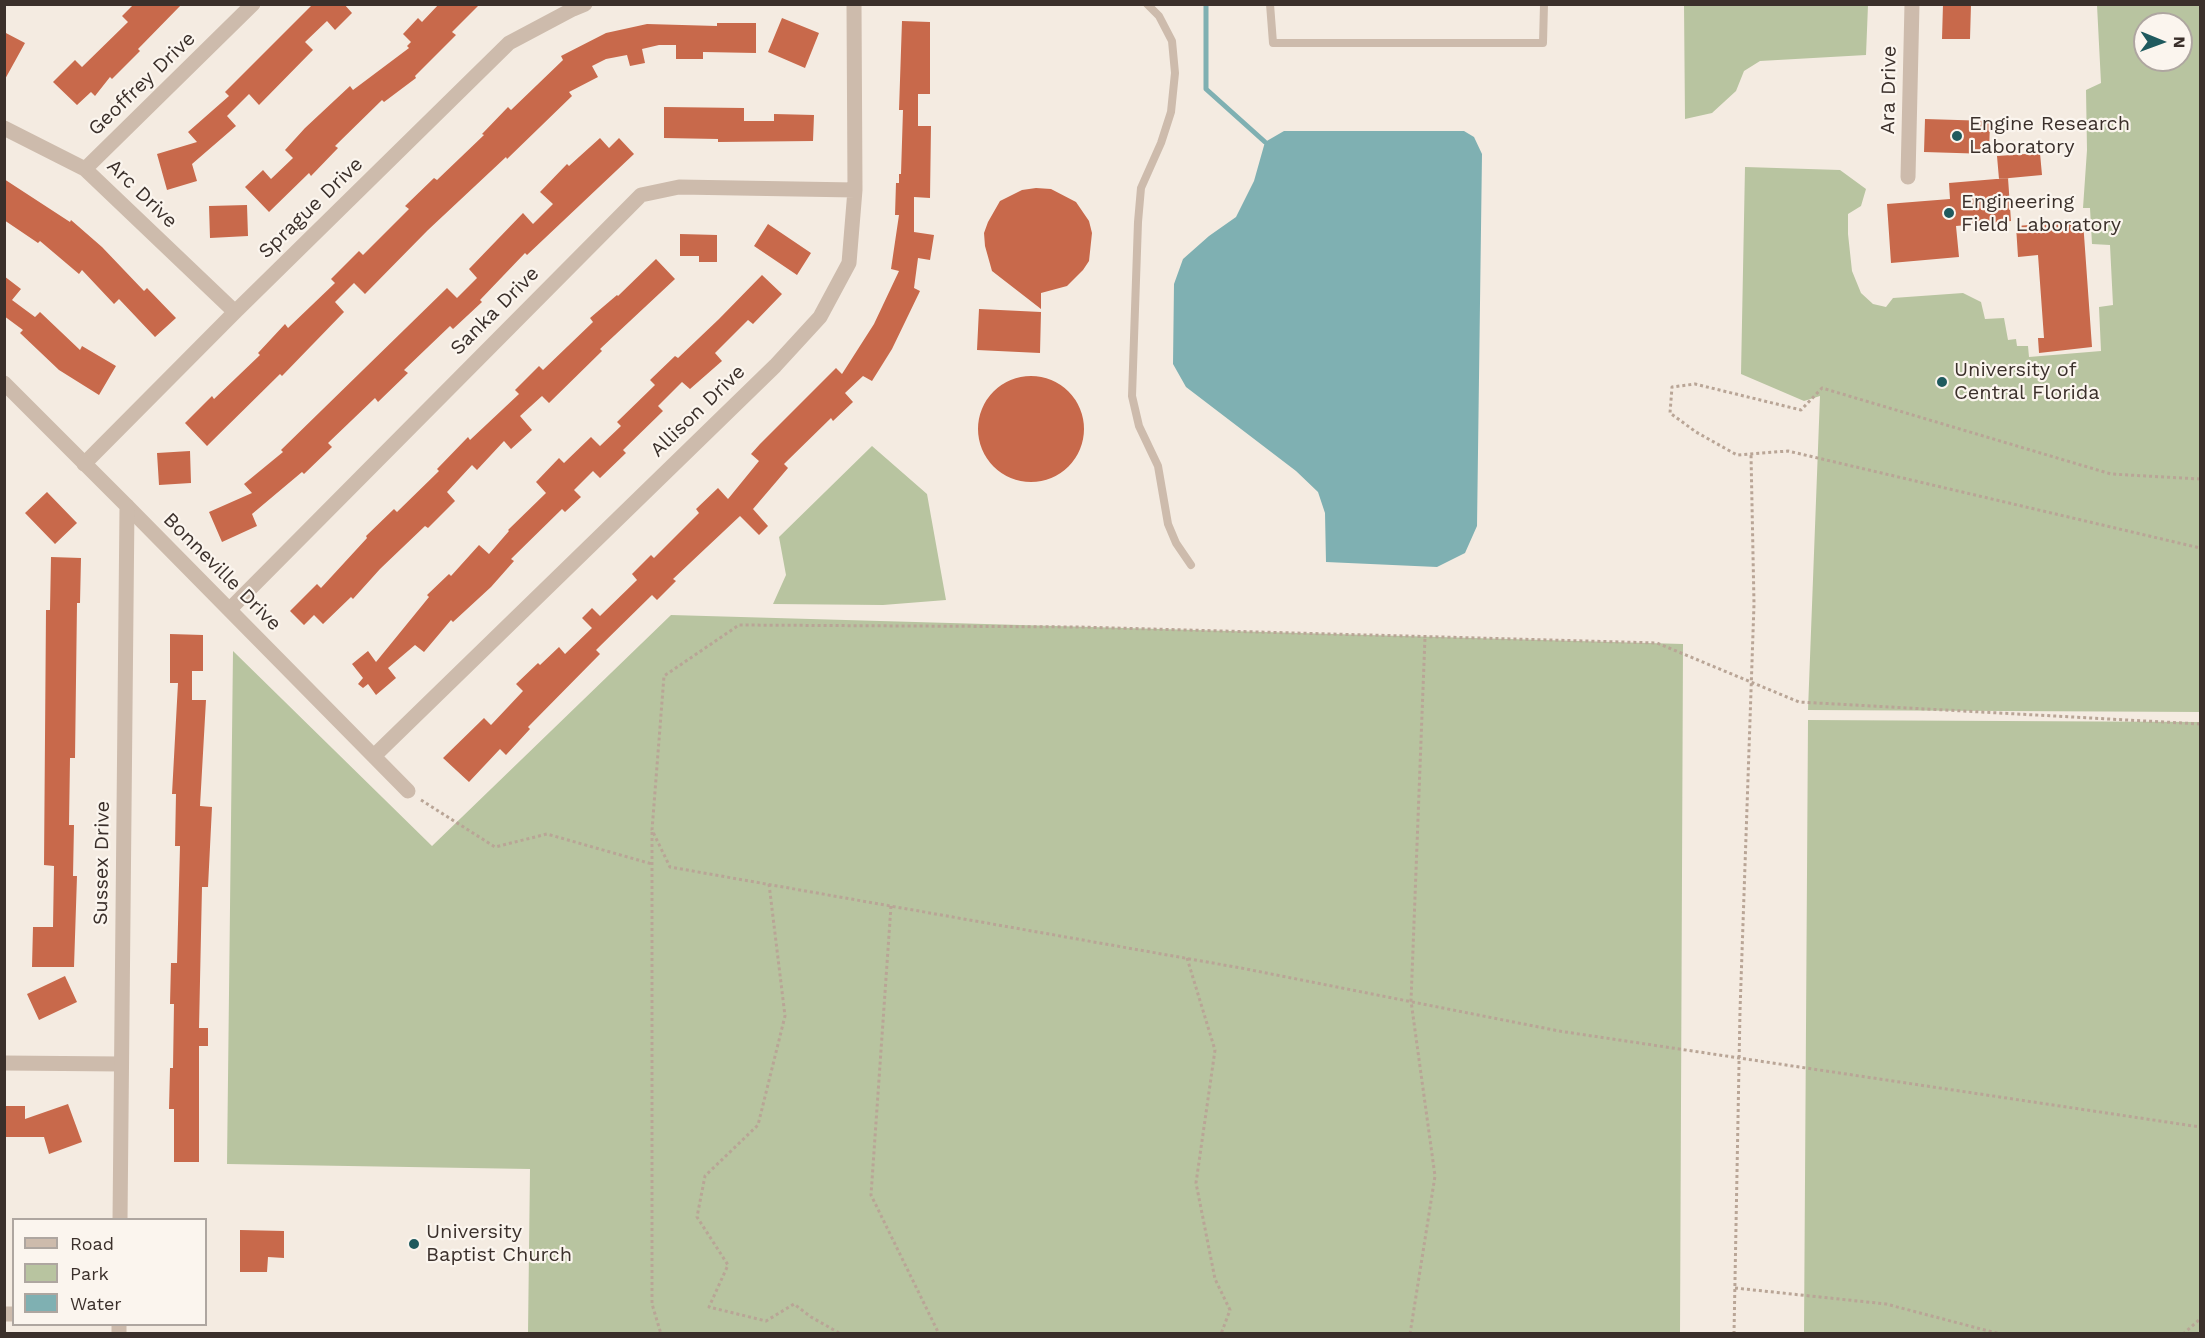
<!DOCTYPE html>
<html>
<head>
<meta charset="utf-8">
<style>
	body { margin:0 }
	#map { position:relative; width:2205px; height:1338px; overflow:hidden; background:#f4ebe1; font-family:"Work Sans",sans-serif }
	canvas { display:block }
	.frame { position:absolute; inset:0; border:6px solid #3b302b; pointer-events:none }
	.legend { position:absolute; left:12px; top:1218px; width:195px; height:108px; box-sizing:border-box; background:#fbf5ee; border:2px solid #aea6a0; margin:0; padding:8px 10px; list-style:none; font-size:18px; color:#3b302b }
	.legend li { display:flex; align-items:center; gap:12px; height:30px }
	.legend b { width:30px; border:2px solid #aea6a0 }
	.north { position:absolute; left:2133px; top:12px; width:60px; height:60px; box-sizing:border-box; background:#fbf5ee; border:2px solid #aea6a0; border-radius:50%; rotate:91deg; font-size:16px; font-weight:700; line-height:24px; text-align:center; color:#3b302b }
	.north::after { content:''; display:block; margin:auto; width:21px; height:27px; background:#1f5a5e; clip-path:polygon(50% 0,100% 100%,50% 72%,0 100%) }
</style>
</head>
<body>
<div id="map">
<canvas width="2205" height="1338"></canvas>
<div class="frame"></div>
<ul class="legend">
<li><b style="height:8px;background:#cdbbac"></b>Road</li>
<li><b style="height:16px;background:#b8c4a0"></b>Park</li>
<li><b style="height:16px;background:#7fb0b2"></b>Water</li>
</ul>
<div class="north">N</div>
</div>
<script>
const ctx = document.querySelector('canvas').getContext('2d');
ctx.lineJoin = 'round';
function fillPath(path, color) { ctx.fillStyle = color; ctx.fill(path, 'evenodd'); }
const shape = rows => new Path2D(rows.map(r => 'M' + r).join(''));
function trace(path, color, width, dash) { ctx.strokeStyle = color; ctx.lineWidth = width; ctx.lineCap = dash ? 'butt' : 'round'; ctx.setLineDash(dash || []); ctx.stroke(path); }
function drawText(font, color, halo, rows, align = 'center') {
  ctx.font = font + ' "Work Sans",sans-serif'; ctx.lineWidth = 4.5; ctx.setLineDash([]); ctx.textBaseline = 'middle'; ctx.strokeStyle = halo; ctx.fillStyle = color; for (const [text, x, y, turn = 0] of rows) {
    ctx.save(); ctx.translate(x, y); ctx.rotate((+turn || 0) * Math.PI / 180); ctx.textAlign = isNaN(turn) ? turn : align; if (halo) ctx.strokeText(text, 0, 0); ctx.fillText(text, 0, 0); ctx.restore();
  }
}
const green = shape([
	[1684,5,1868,5,1866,55,1760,61,1744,71,1736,91,1712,113,1685,119],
	[2097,5,2200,5,2200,712,1808,710,1820,396,1804,401,1741,374,1745,167,1840,170,1866,189,1861,206,1848,214,1848,234,1852,271,1861,293,1873,304,1886,307,1893,298,1963,293,1981,302,1985,319,2004,318,2008,340,2016,339,2017,346,2028,346,2029,357,2101,351,2099,307,2113,305,2110,245,2092,244,2090,208,2083,208,2087,150,2086,90,2101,83],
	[2145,24,2181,24,2181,60,2145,60],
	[872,446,927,494,946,600,883,605,773,604,786,575,779,537],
	[671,615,1683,644,1680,1333,528,1333,530,1169,227,1164,233,651,432,846],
	[1808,720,2200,722,2200,1333,1804,1333]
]);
const water = shape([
	[1284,131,1464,131,1474,137,1482,154,1477,526,1465,553,1437,567,1326,562,1325,513,1318,492,1296,471,1186,387,1173,364,1174,284,1183,259,1209,236,1236,217,1254,181,1265,142]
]);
const stream = shape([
	[1206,4,1206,89,1265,142]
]);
const building = shape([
	[134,4,182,4,138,49,140,51,112,79,110,77,95,96,91,92,77,105,53,82,75,60,82,67,128,22,122,16],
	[313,4,344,4,352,13,335,30,327,21,305,42,313,50,259,105,249,94,227,116,236,126,192,164,197,181,167,190,157,154,197,142,188,132,229,96,225,92],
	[439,4,480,4,452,32,456,35,415,76,416,78,384,102,382,100,335,146,338,148,311,176,309,173,269,212,245,187,263,170,271,179,293,158,285,150,305,128,350,86,353,90,409,48,407,46,411,42,403,34,418,18,422,22],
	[1943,4,1971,4,1970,39,1942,39],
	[782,18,819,33,805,68,768,52],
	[902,21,930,22,930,94,918,94,918,126,931,126,930,198,914,197,914,232,934,235,930,260,918,258,914,288,920,291,892,349,872,381,863,376,845,393,853,402,833,421,831,418,784,464,788,468,753,509,768,526,759,535,740,516,673,579,676,581,657,600,652,595,596,650,600,654,528,727,530,729,506,755,500,749,469,782,443,758,484,718,491,725,523,691,516,684,538,663,540,665,559,647,565,654,592,628,582,618,592,608,600,616,637,580,632,574,651,555,654,558,699,513,696,509,718,488,728,499,759,461,751,454,760,444,836,368,842,374,874,324,899,271,891,269,899,215,895,215,896,183,899,183,899,174,901,174,903,110,899,110],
	[717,23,756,23,756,53,703,52,703,59,676,59,676,45,659,45,642,49,645,63,630,66,627,55,606,59,592,66,598,77,569,92,572,96,507,159,506,157,428,230,365,294,354,283,335,302,344,312,282,376,280,374,207,446,185,423,212,396,214,399,260,355,258,353,285,324,288,328,335,283,331,279,359,251,363,255,409,209,405,206,434,178,437,180,484,135,482,134,508,107,511,110,563,60,561,56,606,33,647,24,717,26],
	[4,32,25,43,4,81],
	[664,107,744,108,744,121,774,121,774,114,814,115,813,141,718,142,718,139,664,138],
	[1925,119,1990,121,1989,154,1924,152],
	[600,138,609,148,619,138,634,154,527,255,525,253,480,300,482,302,453,329,450,326,404,370,408,373,378,402,375,398,328,443,332,447,304,474,302,472,252,514,257,526,222,542,209,512,252,493,244,484,283,452,281,450,447,288,457,298,477,278,469,269,523,213,533,224,553,204,540,192,567,164,569,166],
	[2040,153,2042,175,1999,179,1997,156],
	[2008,178,2011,221,1956,226,1959,257,1891,263,1887,204,1950,199,1949,183],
	[4,179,70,222,71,220,102,247,144,291,147,288,176,318,155,337,119,299,114,304,82,270,79,274,40,241,38,243,4,220],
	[1036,188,1051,189,1076,202,1089,221,1092,233,1089,261,1083,270,1067,286,1041,293,1041,309,992,271,985,246,984,233,988,222,1000,201,1022,190],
	[247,205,248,236,210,238,209,206],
	[2083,221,2092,347,2039,353,2038,338,2044,338,2038,255,2018,257,2016,226],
	[768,224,811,253,797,275,754,246],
	[680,234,717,235,717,262,699,262,699,256,680,256],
	[656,259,675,279,600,349,602,351,549,403,542,396,520,416,532,430,511,449,504,441,477,470,472,465,447,492,455,501,428,528,425,526,380,569,353,599,351,597,323,624,314,615,304,625,290,611,317,584,321,588,367,538,366,536,394,509,397,512,439,471,437,469,468,437,470,440,519,394,515,390,539,366,543,370,593,322,590,318,617,295,618,296],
	[762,275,782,294,753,324,748,320,715,353,722,361,690,389,682,382,658,406,663,411,623,450,626,453,600,478,593,471,574,490,581,497,565,512,562,509,511,559,514,561,491,587,453,622,451,620,424,652,415,645,388,668,396,678,376,695,368,684,363,688,358,684,363,678,352,664,368,651,376,662,429,597,427,595,449,574,451,576,479,545,489,554,509,531,508,530,546,493,536,482,559,458,564,463,591,437,600,446,621,426,617,422,655,385,650,380,675,356,678,358,719,319],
	[4,276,21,289,12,300,35,317,40,312,80,350,82,346,116,366,99,395,59,370,20,333,23,330,4,316],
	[979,309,1041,312,1040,353,977,350],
	'978 429a53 53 0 1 1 106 0a53 53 0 1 1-106 0Z',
	[190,451,191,483,159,485,157,453],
	[47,492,77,523,55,544,25,513],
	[51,557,81,558,80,603,77,603,75,758,70,758,69,825,74,825,73,876,77,876,74,967,32,967,33,927,53,927,54,866,44,865,46,610,50,610],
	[170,634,203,635,203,671,192,671,192,700,206,700,200,806,212,807,208,887,202,887,199,1028,208,1028,208,1046,199,1046,199,1162,174,1162,174,1109,169,1109,170,1068,173,1068,174,1004,170,1004,171,963,177,963,180,846,175,846,176,794,172,794,178,683,170,683],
	[65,976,77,1002,39,1020,27,994],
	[68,1104,82,1142,49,1154,44,1137,4,1137,4,1106,25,1106,25,1119],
	[240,1230,284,1231,284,1258,268,1257,267,1272,240,1272]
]);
const path = shape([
	[2200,479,2111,474,1822,388,1801,410,1695,384,1672,387,1670,413,1696,432,1737,455,1788,451,2200,548],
	[2200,724,1799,702,1657,643,1079,627,739,625,664,676,652,830,670,867,1241,968,1559,1031,2200,1127],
	[421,800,495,847,547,834,652,864],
	[652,832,652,1304,661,1334],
	[769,884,785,1016,758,1125,705,1176,697,1217,728,1265,709,1307,766,1321,794,1304,811,1317,841,1334],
	[891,906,871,1195,939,1334],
	[1187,958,1215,1050,1196,1183,1215,1279,1230,1310,1221,1334],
	[1735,1288,1886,1304,2000,1334],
	[1410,1334,1435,1176,1411,1001,1425,637],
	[1734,1334,1740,1011,1754,604,1751,454],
	[2183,1334,2200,1319]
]);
const service = shape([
	[1147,4,1159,16,1172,41,1175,73,1171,112,1161,143,1141,188,1138,222,1132,396,1139,426,1158,466,1168,524,1176,543,1191,565],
	[1270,4,1273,43,1543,43,1544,4]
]);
const minor = shape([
	[4,128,85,169,235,312],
	[85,169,253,4],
	[1908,177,1912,4],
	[84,464,235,312,509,43,573,9,585,4],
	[127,506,408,791],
	[230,609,641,195,679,187,855,190],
	[374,756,775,366,820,317,849,263,855,190,854,4],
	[4,1063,121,1064],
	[4,1314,14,1314]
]);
const tertiary = shape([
	[4,383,127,506,120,1220],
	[119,1334,119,1324]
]);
const markers = [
	[1957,136,6,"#1f5a5e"],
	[1949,213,6,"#1f5a5e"],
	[1942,382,6,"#1f5a5e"],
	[414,1244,6,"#1f5a5e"]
];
const streetNames = [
	["Geoffrey Drive",142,84,-44],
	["Ara Drive",1889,90,-89],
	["Arc Drive",142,194,44],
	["Sprague Drive",311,208,-44],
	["Sanka Drive",495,311,-45],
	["Allison Drive",698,411,-44],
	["Bonneville Drive",222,572,45],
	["Sussex Drive",102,863,-89]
];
const poiNames = [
	["Engine Research",1969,124],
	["Laboratory",1969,147],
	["Engineering",1961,202],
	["Field Laboratory",1961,225],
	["University of",1954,370],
	["Central Florida",1954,393],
	["University",426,1232],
	["Baptist Church",426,1255]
];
fillPath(green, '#b8c4a0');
fillPath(water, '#7fb0b2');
trace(stream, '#7fb0b2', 5);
fillPath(building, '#c8694b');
trace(path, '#b9a596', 3, [3, 3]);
trace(service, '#cdbbac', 8);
trace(minor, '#cdbbac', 15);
trace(tertiary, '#cdbbac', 15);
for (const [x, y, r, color] of markers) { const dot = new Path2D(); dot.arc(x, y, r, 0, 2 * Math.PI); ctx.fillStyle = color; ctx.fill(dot); trace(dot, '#fbf5ee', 2); }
drawText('20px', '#3b302b', '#fbf5ee', streetNames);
drawText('20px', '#3b302b', '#fbf5ee', poiNames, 'left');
</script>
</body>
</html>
